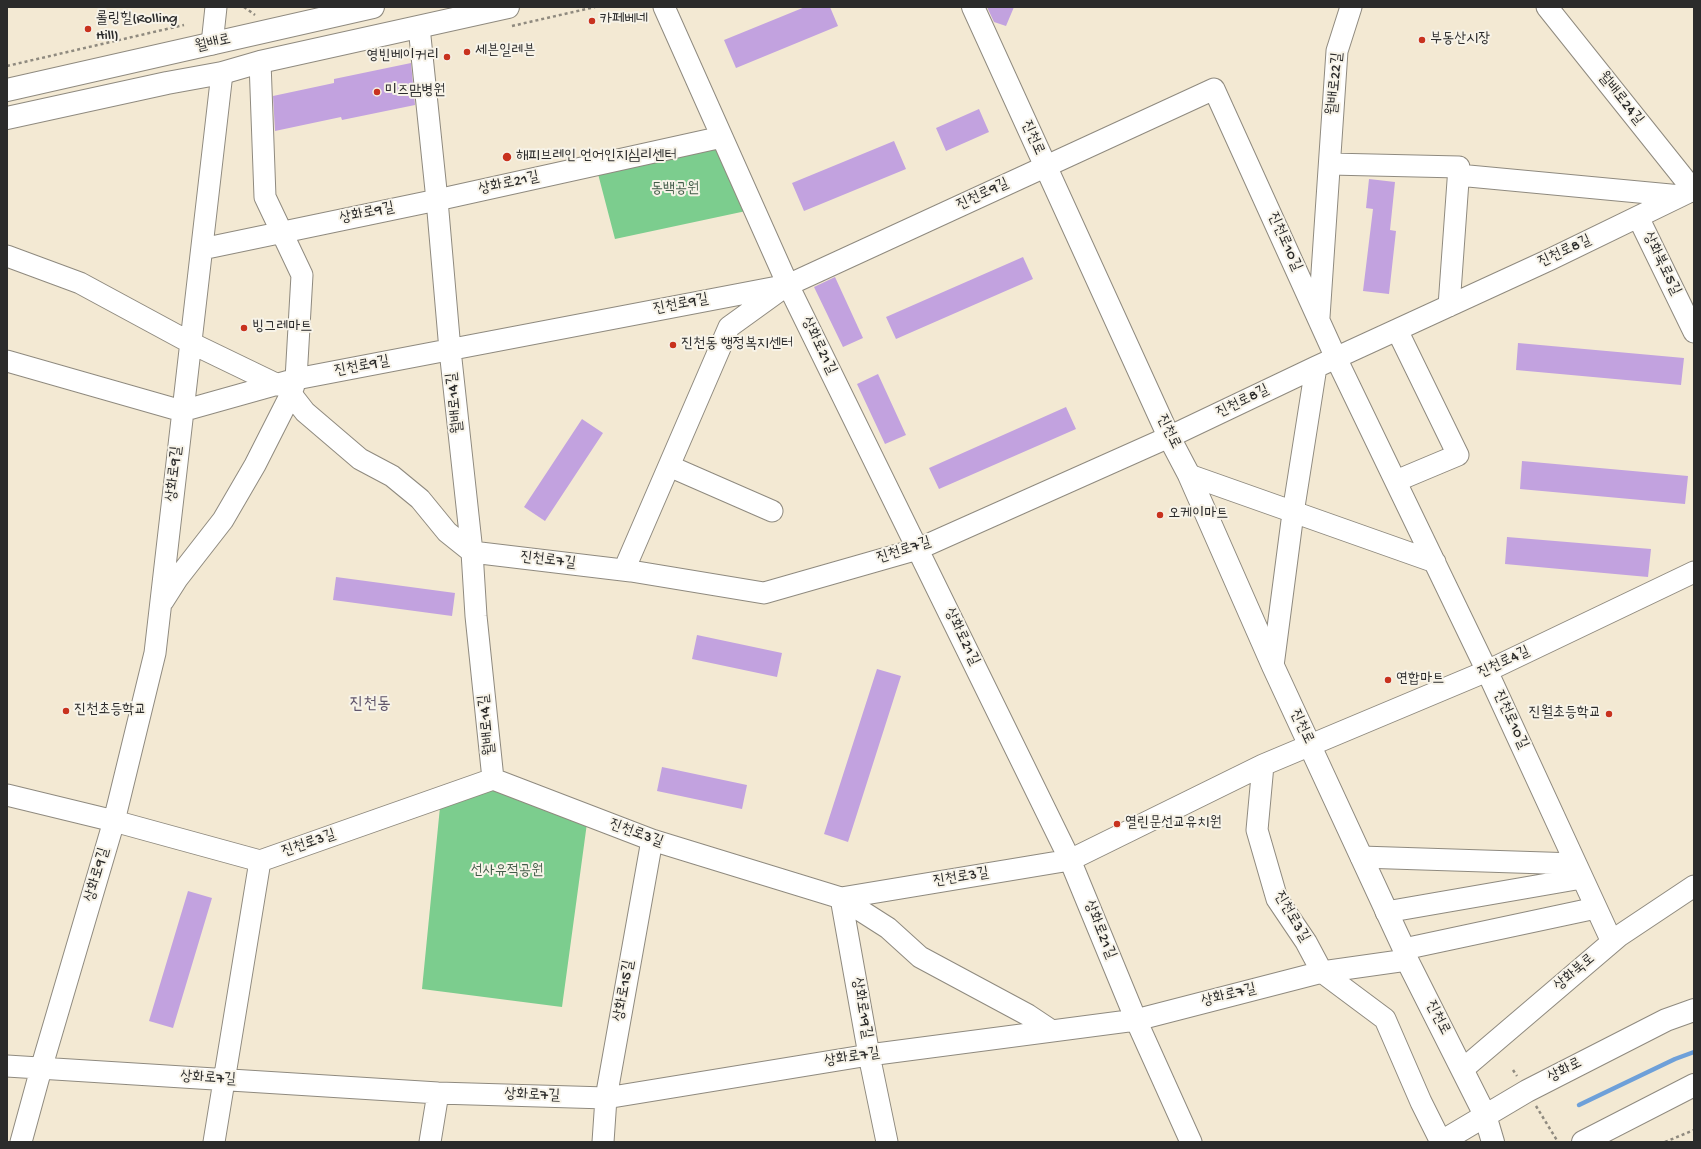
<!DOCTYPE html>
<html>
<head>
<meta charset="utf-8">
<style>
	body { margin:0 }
	#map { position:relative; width:1701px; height:1149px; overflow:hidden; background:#f3e9d3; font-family:"Gochi Hand",sans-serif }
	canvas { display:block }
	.frame { position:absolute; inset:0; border:8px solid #2b2b2b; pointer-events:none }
</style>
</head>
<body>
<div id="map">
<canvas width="1701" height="1149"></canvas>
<div class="frame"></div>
</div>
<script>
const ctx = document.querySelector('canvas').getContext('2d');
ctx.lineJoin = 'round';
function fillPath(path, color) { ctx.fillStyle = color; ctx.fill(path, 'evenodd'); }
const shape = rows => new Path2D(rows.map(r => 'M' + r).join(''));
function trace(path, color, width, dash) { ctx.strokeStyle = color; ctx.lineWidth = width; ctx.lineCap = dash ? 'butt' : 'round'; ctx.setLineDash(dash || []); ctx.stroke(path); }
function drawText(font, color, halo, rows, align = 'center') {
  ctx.font = font + ' "Gochi Hand","Poor Story",sans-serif'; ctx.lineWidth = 4; ctx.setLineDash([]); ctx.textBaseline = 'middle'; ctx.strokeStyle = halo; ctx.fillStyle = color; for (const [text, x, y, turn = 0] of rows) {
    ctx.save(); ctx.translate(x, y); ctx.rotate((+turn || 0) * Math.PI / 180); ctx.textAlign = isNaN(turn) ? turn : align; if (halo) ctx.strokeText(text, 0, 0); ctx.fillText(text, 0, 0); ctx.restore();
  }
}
const green = shape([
	[717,144,746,211,615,239,597,170],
	[491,789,587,823,562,1007,422,989,440,807]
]);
const stream = shape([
	[1579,1105,1675,1059,1694,1052]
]);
const building = shape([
	[805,7,830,7,838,26,736,68,724,40],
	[987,7,1014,7,1006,26,994,22],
	[411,63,415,105,342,120,341,117,275,131,273,96,334,83,334,79],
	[979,109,989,132,946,151,936,128],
	[894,141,906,169,804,211,792,183],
	[1369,179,1395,182,1390,230,1396,231,1389,294,1363,291,1373,209,1366,208],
	[1023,257,1033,279,896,339,886,317],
	[835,277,863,338,843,347,814,287],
	[1518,343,1684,358,1681,385,1516,370],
	[878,374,906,435,885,444,857,384],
	[1066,407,1076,429,939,489,929,468],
	[582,419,603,433,545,521,524,507],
	[1522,461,1688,476,1685,504,1520,489],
	[1507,537,1651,549,1648,577,1505,564],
	[336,577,455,593,452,616,333,600],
	[697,635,782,653,777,677,692,659],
	[877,669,901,676,848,842,824,834],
	[662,767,747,785,742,809,657,791],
	[188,891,212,898,173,1028,149,1021]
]);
const path = shape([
	[244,7,255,15],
	[512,26,595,7],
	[7,66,184,25],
	[1513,1070,1517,1076],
	[1536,1106,1558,1142],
	[1665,1142,1694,1130]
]);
const minor = shape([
	[664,7,788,285,1070,860,1136,1020,1191,1142],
	[1547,7,1694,191],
	[419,27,437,200,450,350,472,552,476,616,493,779],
	[212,44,216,7],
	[1330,164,1459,167,1449,306],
	[1458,175,1681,196],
	[1638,217,1694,332],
	[202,249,437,200,722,137],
	[7,256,80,283,191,343,278,385],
	[1319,317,1337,51,1351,7],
	[7,361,182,411,296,379,788,285,1214,89,1336,358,1487,671,1612,942],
	[291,394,305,412,360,459,392,476,420,499,447,532,472,552,631,571,764,593,918,549,1169,437,1316,367,1551,259,1693,190],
	[669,466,772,511],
	[1189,475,1435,562],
	[1396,481,1458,455,1397,330],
	[624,570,729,327,783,288],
	[163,601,177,579,223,520,255,465,291,394,296,379,302,275,265,197,260,62],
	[1273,666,1293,513,1316,367],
	[1263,765,1257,830,1277,899,1306,942,1322,972,1385,1019,1421,1102,1441,1142],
	[7,795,114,821,260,861,493,779,652,840,841,898,1070,860,1263,765,1487,671,1694,572],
	[1361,857,1576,864],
	[841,898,888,928,920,957,1028,1015,1052,1031],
	[841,898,869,1055,887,1142],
	[1386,912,1582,878],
	[1404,949,1596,908],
	[7,1066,438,1093,606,1098,869,1055,1136,1020,1322,972,1407,960],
	[1463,1069,1619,936,1694,886],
	[21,1142,41,1069,114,821,155,653,222,73],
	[214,1142,260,861],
	[430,1142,438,1093],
	[603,1142,606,1098,652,840]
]);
const major = shape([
	[973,7,1169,437,1189,475,1273,666,1404,949,1407,960,1485,1115,1493,1142],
	[7,90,373,7],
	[7,118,167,83,222,73,260,62,508,7],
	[1441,1142,1527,1091,1666,1020,1694,1010],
	[1583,1142,1694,1085]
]);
const markers = [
	[592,21,4,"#c8321e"],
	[88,29,4,"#c8321e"],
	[1422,40,4,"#c8321e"],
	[467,52,4,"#c8321e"],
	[447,57,4,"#c8321e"],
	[377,92,4,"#c8321e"],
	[507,157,5,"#c8321e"],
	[244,328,4,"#c8321e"],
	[673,345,4,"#c8321e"],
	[1160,515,4,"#c8321e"],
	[1388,680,4,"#c8321e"],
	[66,711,4,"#c8321e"],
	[1609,714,4,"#c8321e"],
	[1117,824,4,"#c8321e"]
];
const poiNames = [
	["롤링힐(Rolling",96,20],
	["Hill)",96,37],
	["카페베네",600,21],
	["부동산시장",1430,40],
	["세븐일레븐",475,52],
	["영빈베이커리",439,57,"right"],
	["미즈맘병원",385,92],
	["해피브레인 언어인지심리센터",516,157],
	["빙그레마트",252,328],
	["진천동 행정복지센터",681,345],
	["오케이마트",1168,515],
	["연합마트",1396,680],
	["진천초등학교",74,711],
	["진월초등학교",1601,714,"right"],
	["열린문선교유치원",1125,824]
];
const streetNames = [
	["월배로",213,44,-13],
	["월배로22길",1336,84,-85],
	["월배로24길",1620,99,51],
	["진천로",1032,138,66],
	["상화로21길",509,184,-12],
	["진천로9길",983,195,-25],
	["상화로9길",367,214,-12],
	["진천로10길",1284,242,66],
	["진천로8길",1565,252,-25],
	["상화북로5길",1661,264,64],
	["진천로9길",681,305,-11],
	["상화로21길",818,346,64],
	["진천로9길",362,367,-11],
	["진천로8길",1243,402,-26],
	["월배로14길",456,403,-96],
	["진천로",1168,432,64],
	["상화로9길",175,474,-84],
	["진천로7길",904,551,-18],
	["진천로7길",548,561,7],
	["상화로21길",961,637,64],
	["진천로4길",1504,663,-25],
	["진천로10길",1510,720,65],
	["월배로14길",488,725,-96],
	["진천로",1301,727,65],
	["진천로3길",636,834,20],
	["진천로3길",309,844,-19],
	["상화로9길",98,875,-74],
	["진천로3길",961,878,-9],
	["진천로3길",1291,917,60],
	["상화로21길",1099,930,68],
	["상화북로",1575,973,-40],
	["상화로15길",625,991,-80],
	["상화로7길",1229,996,-14],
	["상화로19길",861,1008,80],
	["진천로",1437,1018,63],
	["상화로7길",852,1058,-9],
	["상화로",1565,1071,-27],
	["상화로7길",208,1079,3],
	["상화로7길",532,1096,2]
];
const parkNames = [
	["동백공원",675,190],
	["선사유적공원",507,872]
];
const quarterNames = [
	["진천동",370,705]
];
fillPath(green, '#7ccd8e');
trace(stream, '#6ea0d9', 4.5);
fillPath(building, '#c2a2df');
trace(minor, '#8f8a7f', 23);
trace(major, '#8f8a7f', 24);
trace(path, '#8f8a7f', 2.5, [3, 3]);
trace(minor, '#fff', 21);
trace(major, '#fff', 22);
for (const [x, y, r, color] of markers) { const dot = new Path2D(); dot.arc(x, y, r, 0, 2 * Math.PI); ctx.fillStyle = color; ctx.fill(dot); trace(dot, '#f7f3e8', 1.5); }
drawText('15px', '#2b2b2b', '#f7f3e8', poiNames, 'left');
drawText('15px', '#2b2b2b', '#f7f3e8', streetNames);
drawText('15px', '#435c49', '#f7f3e8', parkNames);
drawText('17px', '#60556a', '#f7f3e8', quarterNames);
</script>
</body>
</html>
